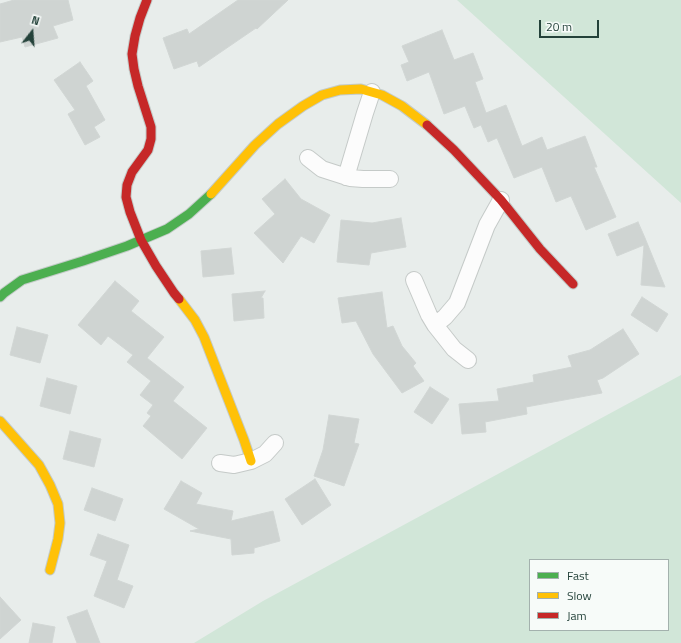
<!DOCTYPE html>
<html>
<head>
<meta charset="utf-8">
<style>
	body { margin:0 }
	#map { position:relative; width:681px; height:643px; overflow:hidden; background:#e8edeb; font-family:"Titillium Web",sans-serif }
	canvas { display:block }
	.legend { position:absolute; left:529px; top:559px; width:140px; height:72px; box-sizing:border-box; background:#f7fbf9; border:1px solid #a3b1ad; margin:0; padding:5px 7px; list-style:none; font-size:12px; color:#24423a }
	.legend li { display:flex; align-items:center; gap:8px; height:20px }
	.legend b { width:20px; border:1px solid #a3b1ad }
	.north { position:absolute; left:12px; top:12px; width:40px; height:40px; -webkit-text-stroke:3px #f7fbf9; paint-order:stroke; rotate:17deg; font-size:11px; font-weight:700; line-height:16px; text-align:center; color:#24423a }
	.north::after { content:''; display:block; margin:auto; width:14px; height:18px; background:#24423a; clip-path:polygon(50% 0,100% 100%,50% 72%,0 100%) }
	.scale { position:absolute; left:539px; top:20px; width:60px; height:18px; box-sizing:border-box; border:2px solid #24423a; border-top:0; padding-left:5px; font-size:12px; line-height:14px; white-space:nowrap; color:#24423a; -webkit-text-stroke:3px #f7fbf9; paint-order:stroke }
</style>
</head>
<body>
<div id="map">
<canvas width="681" height="643"></canvas>
<ul class="legend">
<li><b style="height:5px;background:#4caf50"></b>Fast</li>
<li><b style="height:5px;background:#ffc107"></b>Slow</li>
<li><b style="height:5px;background:#c62828"></b>Jam</li>
</ul>
<div class="north">N</div>
<div class="scale">20 m</div>
</div>
<script>
const ctx = document.querySelector('canvas').getContext('2d');
ctx.lineJoin = 'round';
function fillPath(path, color) { ctx.fillStyle = color; ctx.fill(path, 'evenodd'); }
const shape = rows => new Path2D(rows.map(r => 'M' + r).join(''));
function trace(path, color, width, dash) { ctx.strokeStyle = color; ctx.lineWidth = width; ctx.lineCap = dash ? 'butt' : 'round'; ctx.setLineDash(dash || []); ctx.stroke(path); }
const green = shape([
	[457,0,681,0,681,203],
	[681,375,681,643,194,643,263,601],
	[530,560,668,560,668,630,530,630]
]);
const building = shape([
	[14,0,68,0,73,20,53,26,58,38,25,47,22,37,0,42,0,4,14,0],
	[238,0,288,0,257,29,256,28,199,67,197,61,174,69,163,38,187,29,189,34,238,0],
	[442,30,454,60,473,53,483,79,475,82,486,113,506,105,522,146,542,137,547,150,585,136,597,167,594,167,616,217,586,230,571,196,556,202,542,167,514,178,497,138,488,142,481,125,474,128,465,106,444,114,429,72,407,81,401,65,409,62,402,46,442,30],
	[80,62,93,81,86,86,105,120,94,127,100,137,85,145,68,114,75,110,54,80,80,62],
	[285,179,301,199,330,215,314,243,301,236,283,263,254,233,275,214,262,199,285,179],
	[401,218,406,247,371,253,369,265,337,262,341,220,372,223,401,218],
	[638,222,645,238,665,287,641,285,644,245,617,256,608,234,638,222],
	[231,248,234,274,203,277,201,251,231,248],
	[115,281,139,301,131,311,164,337,147,358,184,387,173,401,207,428,182,459,143,426,151,416,147,413,153,405,140,395,151,381,127,362,133,355,108,336,101,345,78,325,115,281],
	[265,291,261,298,263,298,264,318,234,321,232,294,265,291],
	[382,292,387,328,393,326,402,346,416,363,413,366,424,381,402,393,373,354,356,321,342,323,338,298,382,292],
	[642,297,668,314,657,332,631,315,642,297],
	[17,327,48,335,40,363,10,355,17,327],
	[623,329,639,354,603,378,597,380,602,393,526,407,527,414,485,422,486,432,462,434,459,404,499,401,497,389,534,382,533,375,572,367,568,356,590,350,623,329],
	[47,378,77,386,70,414,40,406,47,378],
	[430,387,449,399,432,424,414,412,430,387],
	[329,415,359,419,354,443,359,444,344,486,314,476,323,450,329,415],
	[70,431,101,439,94,467,63,459,70,431],
	[315,479,331,505,302,525,285,499,315,479],
	[181,481,202,493,196,504,233,511,231,521,273,511,280,541,254,548,254,553,232,555,231,539,190,531,199,529,164,509,181,481],
	[92,488,123,499,115,521,84,510,92,488],
	[98,534,129,545,117,580,133,586,124,608,94,596,107,561,90,555,98,534],
	[0,597,21,620,0,639,0,597],
	[87,610,100,643,77,643,67,617,87,610],
	[33,623,55,627,52,643,29,643,33,623]
]);
const street = shape([
	[308,158,322,169,350,178,363,179,390,179],
	[346,177,365,113,372,92],
	[414,280,429,315,435,325,454,349,468,360],
	[435,325,445,317,457,303,487,225,501,200],
	[220,463,234,465,251,461,265,454,275,443]
]);
const fast = shape([
	[0,297,4,293,22,280,83,261,127,246,167,229,189,214,211,194]
]);
const slow = shape([
	[211,194,255,145,278,124,303,106,322,95,340,90,361,89,382,95,402,106,427,125],
	[179,299,195,320,204,337,244,440,251,461],
	[0,421,39,465,50,485,58,504,60,523,58,539,50,570]
]);
const jam = shape([
	[147,0,140,18,135,36,132,54,134,69,138,86,151,127,151,139,148,150,132,172,127,185,126,197,130,212,141,240,156,266,174,293,179,299],
	[427,125,454,150,501,200,540,249,573,284]
]);
fillPath(green, '#d1e6d8');
fillPath(building, '#cfd4d2');
trace(building, '#d1d6d4', 1);
trace(street, '#c5cac8', 18);
trace(fast, '#c3cbc8', 11);
trace(slow, '#c3cbc8', 11);
trace(jam, '#c3cbc8', 11);
trace(street, '#fcfcfc', 16);
trace(fast, '#4caf50', 9);
trace(slow, '#ffc107', 9);
trace(jam, '#c62828', 9);
</script>
</body>
</html>
